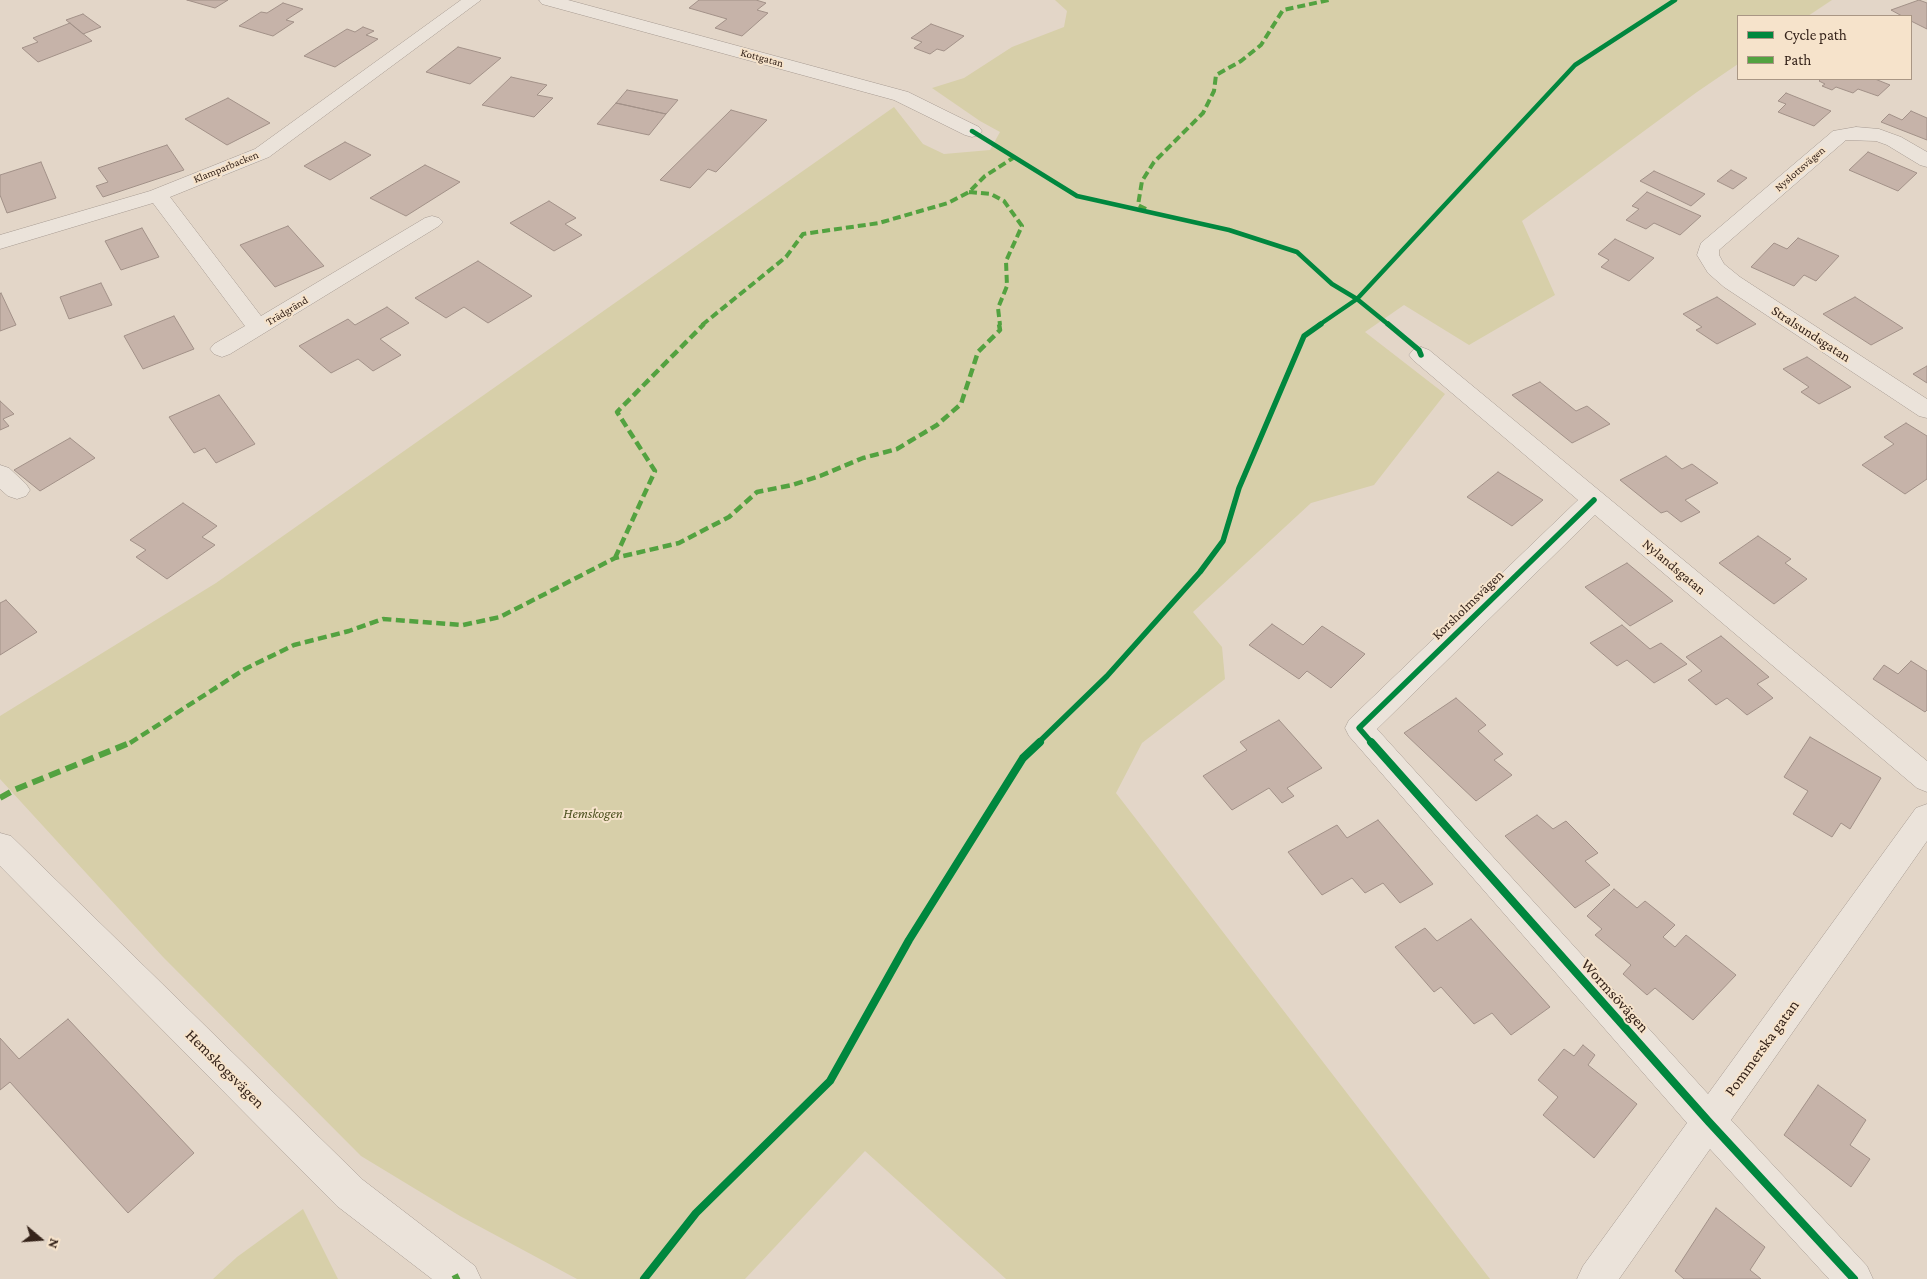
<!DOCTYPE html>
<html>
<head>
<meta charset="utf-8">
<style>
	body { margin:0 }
	#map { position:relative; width:1927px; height:1279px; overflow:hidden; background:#e3d6c8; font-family:"Crimson Pro",serif }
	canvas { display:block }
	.legend { position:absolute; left:1737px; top:15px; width:175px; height:65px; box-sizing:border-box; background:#f6e3cb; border:1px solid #a99684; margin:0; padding:6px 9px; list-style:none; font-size:15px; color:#35231a }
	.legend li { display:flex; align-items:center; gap:10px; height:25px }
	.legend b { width:25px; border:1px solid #a99684 }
	.north { position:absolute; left:15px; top:1214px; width:50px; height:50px; -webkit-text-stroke:4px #f6e3cb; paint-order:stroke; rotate:108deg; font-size:14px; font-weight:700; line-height:20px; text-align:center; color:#35231a }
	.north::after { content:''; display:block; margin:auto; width:18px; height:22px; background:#35231a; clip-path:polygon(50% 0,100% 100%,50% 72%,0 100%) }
</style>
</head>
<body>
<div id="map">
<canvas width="1927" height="1279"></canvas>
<ul class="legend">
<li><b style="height:6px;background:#00873e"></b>Cycle path</li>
<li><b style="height:6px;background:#53a240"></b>Path</li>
</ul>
<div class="north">N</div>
</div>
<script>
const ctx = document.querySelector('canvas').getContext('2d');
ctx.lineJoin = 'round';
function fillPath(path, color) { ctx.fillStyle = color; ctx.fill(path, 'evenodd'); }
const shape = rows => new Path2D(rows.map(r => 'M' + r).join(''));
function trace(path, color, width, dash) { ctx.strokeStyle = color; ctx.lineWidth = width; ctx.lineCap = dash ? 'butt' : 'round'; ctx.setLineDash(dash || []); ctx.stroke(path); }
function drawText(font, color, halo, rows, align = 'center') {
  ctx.font = font + ' "Crimson Pro",serif'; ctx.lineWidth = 4; ctx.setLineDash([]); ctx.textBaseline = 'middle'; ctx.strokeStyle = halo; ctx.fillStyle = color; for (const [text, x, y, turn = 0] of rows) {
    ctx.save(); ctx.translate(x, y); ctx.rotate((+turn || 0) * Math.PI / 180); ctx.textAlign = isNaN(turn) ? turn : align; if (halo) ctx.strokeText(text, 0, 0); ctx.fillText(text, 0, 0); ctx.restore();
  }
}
const green = shape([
	[1055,0,1832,0,1808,16,1738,16,1738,64,1697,92,1522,221,1555,295,1469,345,1404,305,1365,332,1445,394,1374,485,1311,503,1193,612,1222,647,1225,679,1142,743,1116,793,1490,1279,1006,1279,865,1151,745,1279,577,1279,460,1216,361,1156,163,957,0,779,0,716,216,583,894,107,923,144,944,154,990,150,1000,132,980,121,932,88,964,78,1012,47,1064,27,1067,11],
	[303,1209,338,1279,213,1279,237,1257]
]);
const building = shape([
	[187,0,228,0,215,8,187,0],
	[699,0,756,0,766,3,757,10,768,13,742,36,715,28,727,19,689,8,699,0],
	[1919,0,1927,3,1927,29,1911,21,1911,16,1902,16,1891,10,1919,0],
	[283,3,303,9,286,20,294,22,273,36,239,26,261,12,267,13,283,3],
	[83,14,101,27,83,34,66,20,83,14],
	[70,23,92,41,38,62,22,48,38,42,33,38,70,23],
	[931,24,964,36,944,51,937,49,930,54,914,48,922,42,911,38,931,24],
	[363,27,374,31,366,35,378,39,335,67,304,56,347,29,355,32,363,27],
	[458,47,501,58,470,84,426,72,458,47],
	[511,77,547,85,537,95,553,98,534,117,482,105,511,77],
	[1821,79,1875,79,1890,85,1878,96,1858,89,1853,93,1836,87,1832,90,1822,86,1825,84,1819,81,1821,79],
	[627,90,678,100,666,114,616,103,627,90],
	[1786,93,1831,111,1814,126,1778,112,1786,104,1778,101,1786,93],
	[228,98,270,123,227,145,185,119,228,98],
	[616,103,666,114,649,135,597,124,616,103],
	[731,110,767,120,716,172,708,169,690,188,660,180,731,110],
	[1911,111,1927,118,1927,140,1881,122,1889,114,1902,120,1911,111],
	[345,142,371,155,330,180,304,166,345,142],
	[167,145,184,170,103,197,96,186,108,182,98,168,167,145],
	[1868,152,1917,173,1898,191,1849,170,1868,152],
	[41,162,56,198,7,213,0,195,0,175,41,162],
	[425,165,460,182,406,216,370,198,425,165],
	[1731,170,1747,178,1733,189,1717,181,1731,170],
	[1654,171,1705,194,1691,206,1640,181,1654,171],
	[1647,192,1701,216,1680,235,1654,223,1646,229,1626,220,1639,209,1632,206,1647,192],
	[549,201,576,218,565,224,582,235,554,251,510,223,549,201],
	[288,226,324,266,275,287,240,245,288,226],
	[142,228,159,257,121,270,105,241,142,228],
	[1798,238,1839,256,1816,281,1804,275,1794,286,1751,267,1774,243,1787,249,1798,238],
	[1615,239,1654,258,1629,281,1601,267,1609,260,1598,254,1615,239],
	[478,261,532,296,488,323,464,307,446,318,415,298,478,261],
	[101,283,112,305,69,319,60,297,101,283],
	[1,293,16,325,0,331,0,294,1,293],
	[1717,297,1756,324,1717,344,1696,330,1702,327,1683,314,1717,297],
	[1855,297,1903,328,1871,345,1823,314,1855,297],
	[387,307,409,323,380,339,401,355,373,371,358,359,331,373,299,346,348,319,355,325,387,307],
	[174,316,194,349,143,369,124,336,174,316],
	[1807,357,1851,387,1819,404,1801,392,1809,387,1783,369,1807,357],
	[1927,366,1927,383,1913,374,1927,366],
	[1540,382,1576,411,1587,406,1610,424,1572,443,1512,395,1540,382],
	[219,395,255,444,216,463,205,448,194,453,169,417,219,395],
	[0,401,14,414,3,419,9,426,0,430,0,401],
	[1906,423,1927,436,1927,479,1905,494,1862,465,1894,444,1884,437,1906,423],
	[70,438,95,458,40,491,14,470,70,438],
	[1666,456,1682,469,1692,464,1718,483,1685,500,1700,512,1681,522,1667,511,1661,513,1620,480,1666,456],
	[1498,472,1543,500,1512,526,1467,497,1498,472],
	[183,503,217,526,202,537,215,545,167,579,136,557,146,550,130,540,183,503],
	[1758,536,1791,559,1785,563,1807,579,1774,604,1719,563,1758,536],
	[1627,563,1673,601,1630,626,1585,587,1627,563],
	[6,600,37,632,0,655,0,603,6,600],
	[1272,624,1303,645,1322,626,1365,654,1331,688,1307,671,1299,679,1249,645,1272,624],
	[1622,625,1650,649,1661,643,1687,664,1654,683,1627,660,1617,666,1590,643,1622,625],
	[1721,636,1769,677,1757,684,1773,698,1747,715,1727,698,1716,705,1688,680,1702,671,1686,657,1721,636],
	[1911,661,1927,671,1927,710,1925,712,1873,679,1884,665,1898,674,1911,661],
	[1456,698,1486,725,1478,731,1503,754,1494,760,1512,775,1476,801,1404,733,1456,698],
	[1279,720,1322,768,1287,788,1294,796,1282,803,1269,788,1232,810,1203,776,1247,750,1240,742,1279,720],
	[1810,737,1881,778,1850,829,1841,823,1832,837,1793,814,1808,791,1784,777,1810,737],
	[1537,815,1553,829,1566,821,1598,853,1585,861,1610,885,1575,908,1505,836,1537,815],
	[1378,820,1433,884,1400,903,1383,883,1365,893,1352,878,1322,895,1288,852,1337,825,1347,838,1378,820],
	[1614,889,1637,908,1645,901,1675,925,1663,937,1675,947,1686,935,1736,975,1693,1020,1655,988,1647,995,1623,974,1631,965,1595,935,1602,929,1587,916,1614,889],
	[1471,919,1550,1007,1511,1035,1492,1013,1474,1024,1441,987,1434,992,1395,947,1425,928,1437,941,1471,919],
	[68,1019,194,1153,128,1213,10,1082,0,1090,0,1038,19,1059,68,1019],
	[1583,1045,1595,1055,1588,1065,1637,1104,1594,1158,1543,1115,1558,1097,1538,1080,1564,1049,1574,1056,1583,1045],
	[1818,1085,1866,1120,1850,1145,1870,1159,1851,1187,1784,1135,1818,1085],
	[1716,1208,1765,1247,1750,1270,1761,1279,1684,1279,1675,1271,1716,1208]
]);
const minor = shape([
	[461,0,481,0,269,157,170,197,261,316,425,218,432,216,439,218,443,222,439,226,230,354,222,357,214,354,210,349,214,344,245,326,153,203,0,249,0,235,150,191,255,149,461,0],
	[539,0,568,0,908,92,979,127,982,131,979,135,972,137,965,135,894,100,542,4,539,0],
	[1856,127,1879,129,1901,137,1927,152,1927,167,1920,165,1887,145,1876,141,1846,140,1719,250,1719,255,1724,264,1740,277,1927,399,1927,418,1919,416,1724,287,1708,273,1697,255,1701,243,1833,131,1856,127],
	[1421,347,1429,350,1927,761,1927,792,1917,788,1595,515,1377,729,1708,1094,1916,808,1927,804,1927,841,1731,1120,1867,1266,1873,1279,1829,1279,1710,1149,1619,1279,1577,1279,1583,1266,1687,1123,1349,736,1345,728,1349,720,1578,500,1413,360,1409,355,1413,350,1421,347],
	[0,465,9,468,26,484,30,490,26,496,17,499,8,496,0,489,0,465],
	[0,833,11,836,363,1180,475,1266,481,1279,432,1279,337,1206,0,866,0,833]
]);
const quietFar2 = shape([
	[969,192,991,194,1004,201,1022,226,1006,261,1007,286,998,308,1000,325],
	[1146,209,1138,205,1142,181,1154,162,1203,113,1214,91,1216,75,1241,61,1261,45,1283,10,1329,0],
	[702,325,786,257,803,234,879,223,948,203,969,192,985,176,1013,158]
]);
const quietFar1 = shape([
	[615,558,655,471,617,412,704,324],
	[130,743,245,669,294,645,349,631,383,619,463,625,500,617,615,558,679,543,729,517,757,492,792,485,820,476,863,458,897,449,937,425,961,404,978,352,1000,330,999,324]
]);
const quiet = shape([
	[0,798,14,790,132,742],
	[453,1279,459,1276]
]);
const cyclewayFar2 = shape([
	[972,131,1077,196,1229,230,1297,252,1332,284,1357,299,1389,325],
	[1319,325,1357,299,1575,65,1675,0]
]);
const cyclewayFar1 = shape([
	[1388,324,1419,350,1421,355],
	[1038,743,1107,676,1200,572,1223,541,1239,488,1304,336,1321,324],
	[1372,743,1359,728,1594,500]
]);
const cycleway = shape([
	[1371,742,1709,1122,1854,1279],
	[644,1279,696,1213,830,1081,909,940,1023,758,1040,742]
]);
const farStreetnames = [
	["Kottgatan",762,58,15],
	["Klamparbacken",226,167,-22],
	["Nyslottsvägen",1800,169,-41],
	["Trädgränd",287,311,-31]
];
const streetNames = [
	["Stralsundsgatan",1811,334,33],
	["Nylandsgatan",1674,567,40],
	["Korsholmsvägen",1468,605,-44]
];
const parkNames = [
	["Hemskogen",593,814]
];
const nearStreetnames = [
	["Wormsövägen",1615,996,48],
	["Pommerska gatan",1762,1048,-54],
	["Hemskogsvägen",225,1069,45]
];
fillPath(green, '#d7cfa9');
fillPath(building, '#c6b3a9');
trace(building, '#a29188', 1);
trace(minor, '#a79b92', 1);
fillPath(minor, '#ebe3da');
trace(quietFar2, '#53a240', 4, [8, 4]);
trace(quietFar1, '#53a240', 4.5, [9, 4.5]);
trace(quiet, '#53a240', 6, [12, 6]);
trace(cyclewayFar2, '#00873e', 4.5);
trace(cyclewayFar1, '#00873e', 5.5);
trace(cycleway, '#00873e', 8);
drawText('11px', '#35231a', '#f6e3cb', farStreetnames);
drawText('14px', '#35231a', '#f6e3cb', streetNames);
drawText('italic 14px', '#4e5220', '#f6e3cb', parkNames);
drawText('16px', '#35231a', '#f6e3cb', nearStreetnames);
</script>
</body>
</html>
